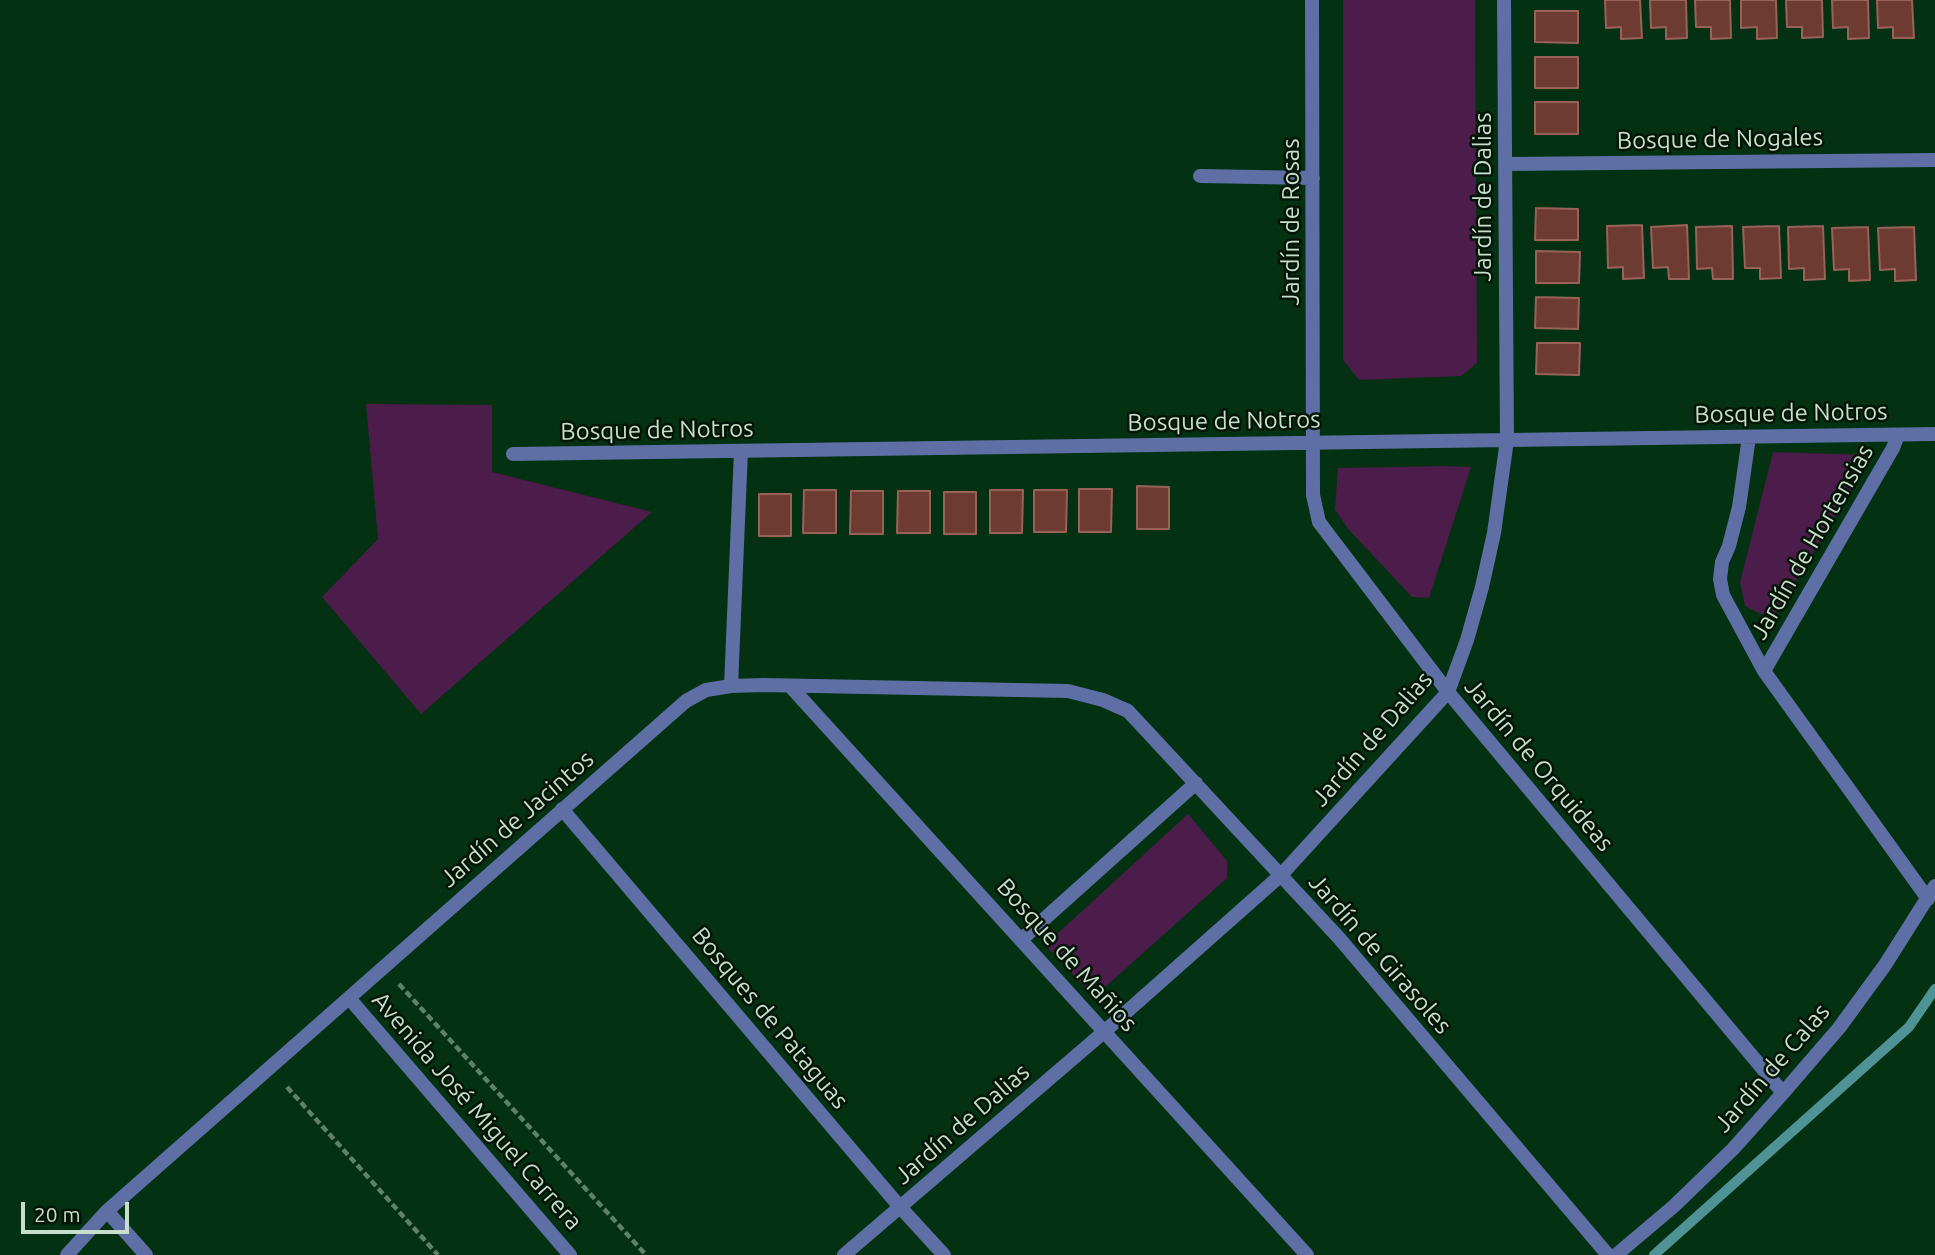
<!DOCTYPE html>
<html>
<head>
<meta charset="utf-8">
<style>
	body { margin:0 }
	#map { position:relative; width:1935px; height:1255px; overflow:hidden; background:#033111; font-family:Ubuntu,sans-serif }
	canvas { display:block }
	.scale { position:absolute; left:21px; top:1202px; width:108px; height:32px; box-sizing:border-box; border:4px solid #c6deca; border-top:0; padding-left:9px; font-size:21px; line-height:24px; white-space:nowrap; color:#c6deca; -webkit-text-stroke:5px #041507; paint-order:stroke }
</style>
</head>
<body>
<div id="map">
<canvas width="1935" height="1255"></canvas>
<div class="scale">20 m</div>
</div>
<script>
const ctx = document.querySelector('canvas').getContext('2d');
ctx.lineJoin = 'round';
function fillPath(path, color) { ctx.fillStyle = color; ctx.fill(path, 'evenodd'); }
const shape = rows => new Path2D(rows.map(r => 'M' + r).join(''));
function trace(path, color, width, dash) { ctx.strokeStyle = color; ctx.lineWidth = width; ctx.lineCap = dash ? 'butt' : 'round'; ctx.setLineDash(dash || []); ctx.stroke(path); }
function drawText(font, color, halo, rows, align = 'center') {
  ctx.font = font + ' Ubuntu,sans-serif'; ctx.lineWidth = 5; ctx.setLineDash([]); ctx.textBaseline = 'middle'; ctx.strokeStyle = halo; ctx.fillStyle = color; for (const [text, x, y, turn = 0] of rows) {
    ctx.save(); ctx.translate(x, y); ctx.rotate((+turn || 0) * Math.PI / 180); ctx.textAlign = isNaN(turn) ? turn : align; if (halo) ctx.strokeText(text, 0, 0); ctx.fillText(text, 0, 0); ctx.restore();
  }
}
const green = shape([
	[1343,0,1475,0,1477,363,1461,376,1359,380,1343,360],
	[366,404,492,405,492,472,652,512,421,714,322,597,378,539],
	[1773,452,1873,455,1775,614,1761,614,1745,606,1740,582],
	[1445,466,1471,467,1429,598,1412,597,1349,530,1335,510,1338,468],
	[1188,814,1227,861,1227,878,1094,997,1045,945]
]);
const stream = shape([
	[1654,1255,1909,1027,1935,989]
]);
const building = shape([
	[1605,0,1640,0,1642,38,1621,39,1621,27,1606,28,1605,0],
	[1650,0,1686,0,1687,38,1666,39,1666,27,1651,28,1650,0],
	[1695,0,1730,0,1731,38,1711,39,1711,27,1696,27,1695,0],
	[1741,0,1776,0,1777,38,1757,39,1757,27,1741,28,1741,0],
	[1786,0,1822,0,1823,37,1802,38,1802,27,1787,27,1786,0],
	[1832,0,1868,0,1869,38,1848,39,1848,27,1833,28,1832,0],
	[1877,0,1912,0,1914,38,1893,38,1893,27,1878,28,1877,0],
	[1535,11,1578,11,1578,43,1535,42,1535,11],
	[1535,57,1578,57,1578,88,1535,88,1535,57],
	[1535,102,1578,102,1578,134,1535,134,1535,102],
	[1536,208,1578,209,1578,240,1535,240,1536,208],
	[1642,225,1644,278,1623,279,1623,267,1608,268,1607,226,1642,225],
	[1687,225,1689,279,1669,279,1668,267,1653,268,1651,227,1687,225],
	[1732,226,1733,279,1713,279,1712,268,1697,269,1696,227,1732,226],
	[1779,226,1781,278,1760,279,1760,268,1745,268,1743,227,1779,226],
	[1823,226,1825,279,1804,280,1804,268,1789,269,1788,227,1823,226],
	[1868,227,1870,280,1849,281,1849,269,1834,270,1832,228,1868,227],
	[1914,227,1916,280,1895,281,1895,269,1880,270,1878,228,1914,227],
	[1536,251,1580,252,1579,283,1536,283,1536,251],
	[1536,297,1579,298,1578,329,1535,328,1536,297],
	[1537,343,1580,343,1579,375,1536,374,1537,343],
	[1137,486,1169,487,1169,529,1137,529,1137,486],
	[1079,489,1112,489,1111,532,1079,532,1079,489],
	[804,490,836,490,836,533,803,533,804,490],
	[990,490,1023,490,1022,533,990,533,990,490],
	[1034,490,1067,490,1066,532,1034,532,1034,490],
	[851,491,883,491,883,534,850,534,851,491],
	[898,491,930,491,930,533,897,533,898,491],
	[944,492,976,492,976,534,944,534,944,492],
	[759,494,791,494,791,536,759,536,759,494]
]);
const path = shape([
	[399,984,646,1255],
	[287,1087,438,1255]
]);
const street = shape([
	[1312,0,1313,495,1319,522,1448,692,1783,1093],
	[1506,164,1935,160],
	[1200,176,1313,178],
	[1749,437,1739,507,1729,546,1722,562,1720,579,1723,595,1764,671,1928,899],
	[513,454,1935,434],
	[1764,671,1893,448,1898,435],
	[731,686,741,451],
	[791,687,1307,1255],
	[562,809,900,1207,944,1255],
	[1022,939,1196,783],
	[349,998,570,1255],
	[107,1211,146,1255],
	[67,1255,107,1211,686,701,706,690,731,686,764,685,1068,691,1103,700,1128,711,1339,938,1608,1255],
	[844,1255,1105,1031,1281,875,1448,692,1467,640,1482,587,1494,533,1507,440,1504,0],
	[1616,1255,1674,1206,1733,1149,1783,1093,1839,1028,1885,965,1935,886]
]);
const streetNames = [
	["Bosque de Nogales",1720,139,-1],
	["Jardín de Dalias",1483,197,-90],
	["Jardín de Rosas",1291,222,-90],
	["Bosque de Notros",1791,413,-1],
	["Bosque de Notros",1224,421,-1],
	["Bosque de Notros",657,430,-1],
	["Jardín de Hortensias",1812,542,-60],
	["Jardín de Dalias",1372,739,-49],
	["Jardín de Orquideas",1539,765,50],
	["Jardín de Jacintos",517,819,-41],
	["Jardín de Girasoles",1380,954,49],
	["Bosque de Mañios",1067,955,48],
	["Bosques de Pataguas",770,1018,50],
	["Jardín de Calas",1772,1068,-49],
	["Avenida José Miguel Carrera",477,1111,49],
	["Jardín de Dalias",962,1124,-41]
];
fillPath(green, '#4c1c4b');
trace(stream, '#509396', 10);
fillPath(building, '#6e3b33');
trace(building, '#996259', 2);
trace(path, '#5e8167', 4.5, [7, 3.5]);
trace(street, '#5d6fa5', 14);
drawText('24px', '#c6deca', '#041507', streetNames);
</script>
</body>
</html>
